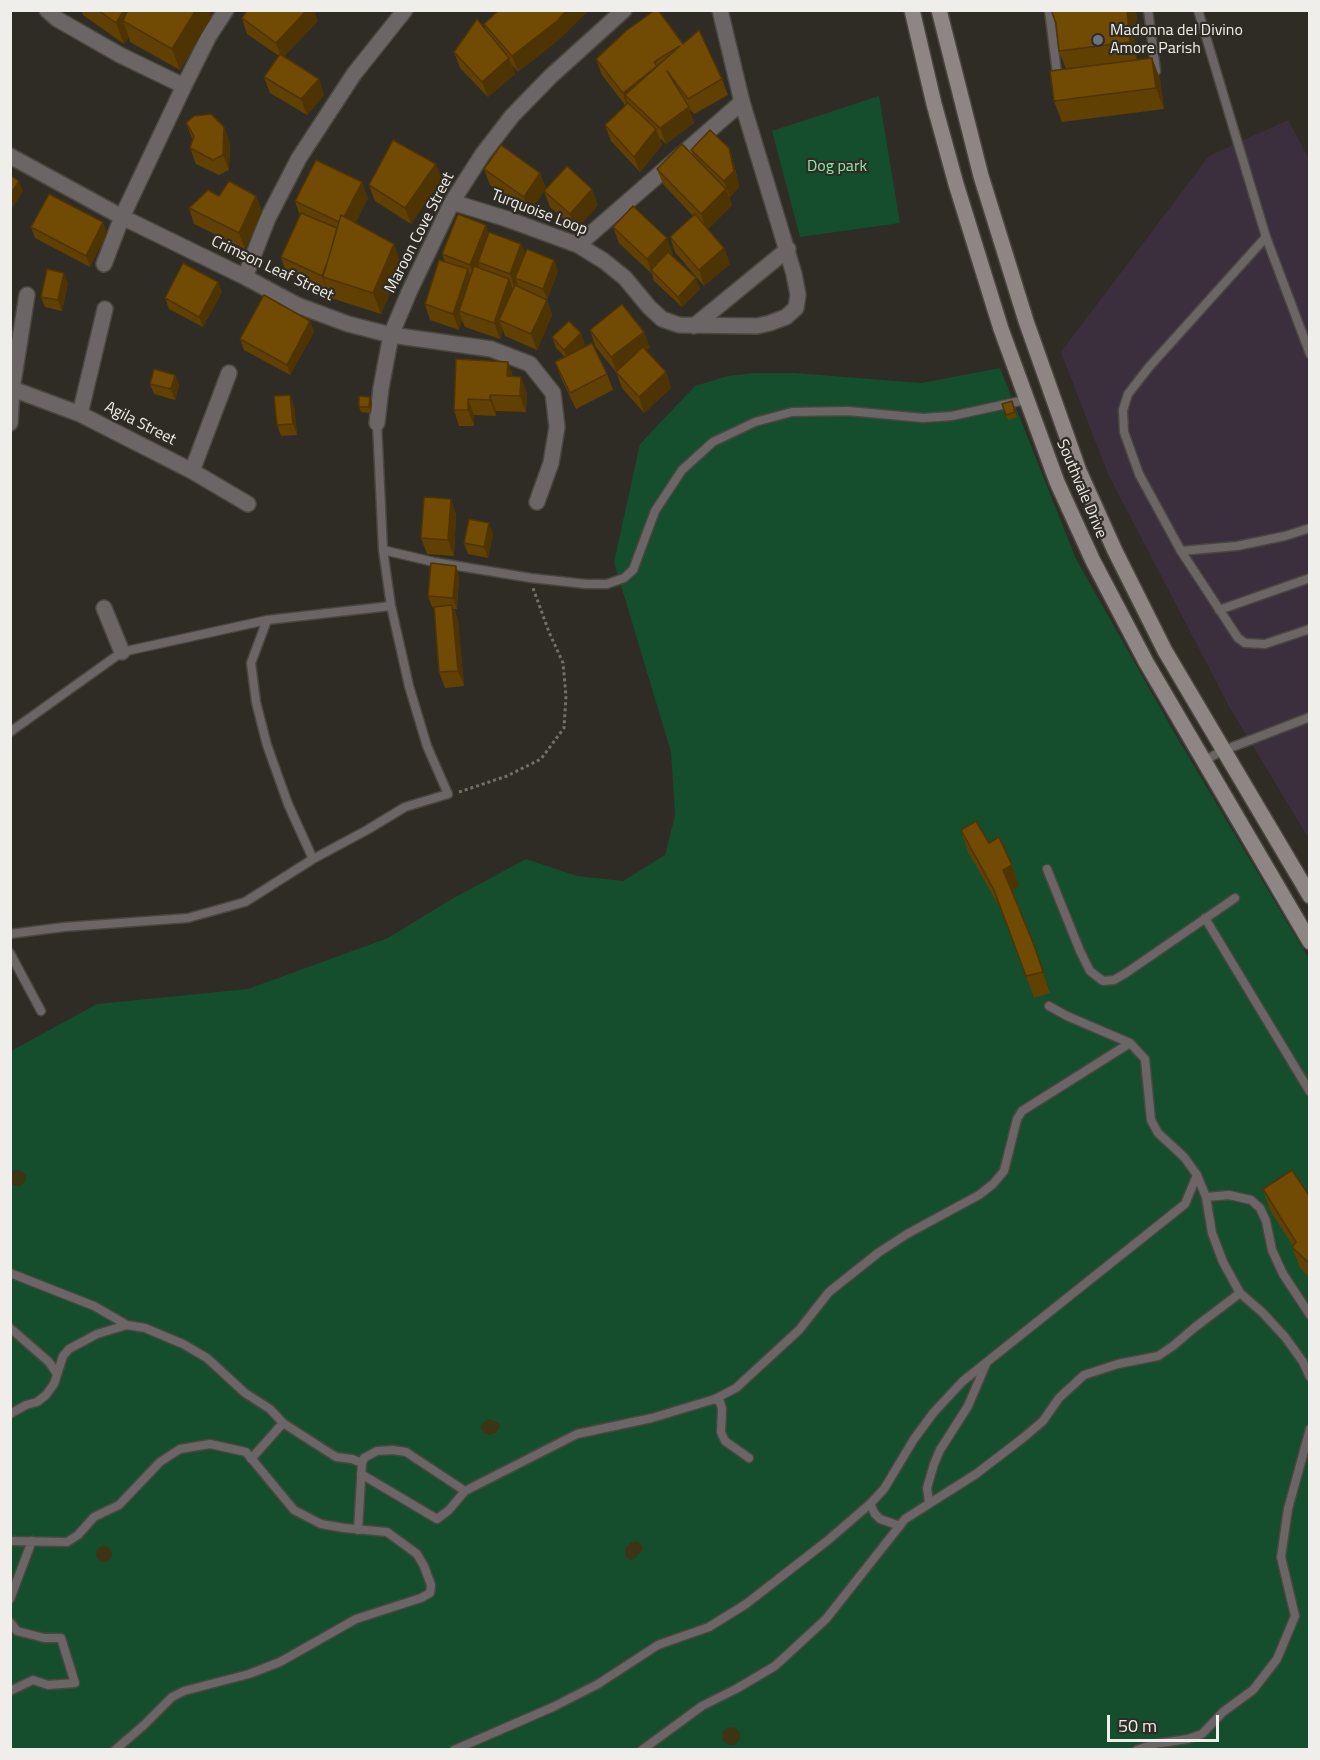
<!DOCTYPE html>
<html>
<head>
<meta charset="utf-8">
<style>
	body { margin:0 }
	#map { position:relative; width:1320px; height:1760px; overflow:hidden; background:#2f2c25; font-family:"Titillium Web",sans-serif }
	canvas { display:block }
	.frame { position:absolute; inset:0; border:12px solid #f0eeea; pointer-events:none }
	.scale { position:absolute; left:1107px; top:1715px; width:112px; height:27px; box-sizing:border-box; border:3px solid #f0eeea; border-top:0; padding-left:8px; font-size:18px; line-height:21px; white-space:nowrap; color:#f0eeea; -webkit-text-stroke:4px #2f2c25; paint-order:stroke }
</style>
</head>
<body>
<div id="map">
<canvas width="1320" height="1760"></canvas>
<div class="frame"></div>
<div class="scale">50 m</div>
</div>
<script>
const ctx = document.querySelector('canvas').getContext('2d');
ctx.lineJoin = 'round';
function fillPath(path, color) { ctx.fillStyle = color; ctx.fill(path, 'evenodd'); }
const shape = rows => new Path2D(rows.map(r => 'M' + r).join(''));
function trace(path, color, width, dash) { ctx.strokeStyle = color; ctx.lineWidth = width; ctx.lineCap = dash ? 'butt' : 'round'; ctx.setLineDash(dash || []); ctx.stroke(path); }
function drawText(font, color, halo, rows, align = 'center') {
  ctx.font = font + ' "Titillium Web",sans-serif'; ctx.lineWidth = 4.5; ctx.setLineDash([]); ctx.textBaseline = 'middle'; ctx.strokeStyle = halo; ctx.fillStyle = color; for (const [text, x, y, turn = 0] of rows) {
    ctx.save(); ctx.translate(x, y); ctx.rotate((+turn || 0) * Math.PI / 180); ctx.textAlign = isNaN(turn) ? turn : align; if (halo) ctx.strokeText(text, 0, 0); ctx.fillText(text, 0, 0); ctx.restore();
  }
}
const industrial = shape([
	[1288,120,1310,161,1309,839,1230,708,1108,474,1061,352,1209,156]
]);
const green = shape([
	[879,96,900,223,800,237,772,131],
	[1000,368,1076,559,1175,734,1309,959,1309,1749,11,1750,11,1051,97,1004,248,989,388,938,450,900,526,859,577,876,623,881,665,855,675,815,671,752,614,562,640,444,695,386,728,376,754,373,794,373,922,383]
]);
const sand = shape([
	'10 1178a8 8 0 1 1 16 0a8 8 0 1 1-16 0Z',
	[488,1419,499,1423,500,1427,496,1433,489,1435,482,1432,480,1426],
	[637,1541,641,1544,643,1550,635,1558,630,1560,625,1556,625,1548,630,1543],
	'96 1554a8 8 0 1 1 16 0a8 8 0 1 1-16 0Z',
	'722 1736a9 9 0 1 1 18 0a9 9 0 1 1-18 0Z'
]);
const path = shape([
	[459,792,507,776,541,759,564,728,566,696,563,663,549,632,533,588]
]);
const lane = shape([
	[1049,10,1058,81],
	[1148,10,1156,71,1149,72],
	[1198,10,1266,237,1310,354],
	[1266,237,1149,367,1128,394,1123,410,1124,432,1139,474,1181,551,1238,638,1245,643,1265,644,1310,629],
	[383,550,434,562,531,578,586,584,607,584,624,578,633,570,655,511,682,470,713,442,755,422,792,412,848,411,923,418,952,416,1025,400],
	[1181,551,1237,546,1285,536,1310,528],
	[1219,610,1310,578],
	[267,620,251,663,256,702,267,745,288,804,313,859],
	[10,732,122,652,267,620,391,606],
	[1203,761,1222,751,1310,717],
	[1047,869,1080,951,1090,971,1103,981,1114,980,1126,973,1235,898],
	[1205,918,1310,1092],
	[10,934,64,927,188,918,245,902,313,859,367,830,405,807,448,794,427,746,409,686,391,606,383,550,377,423],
	[10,953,41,1011],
	[1049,1006,1067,1016,1130,1043,1145,1059,1151,1120,1158,1133,1184,1157,1197,1175,1206,1197,1212,1233,1223,1262,1240,1293,1263,1313,1285,1337,1303,1362,1310,1377],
	[1206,1197,1229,1195,1251,1200,1260,1208,1266,1221,1272,1250,1283,1274,1310,1315],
	[10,1273,94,1306,127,1325,97,1334,69,1349,63,1356,54,1384,46,1395,37,1402,26,1405,10,1414],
	[127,1325,145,1328,183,1344,207,1358,245,1393,270,1409,283,1423,336,1457,352,1459,362,1463,358,1530],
	[10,1328,49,1362,57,1374],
	[715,1399,720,1402,722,1409,721,1432,725,1441,749,1458],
	[251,1459,283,1423],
	[362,1463,364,1458,377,1451,393,1450,406,1452,465,1491,577,1434,652,1418,715,1399,736,1388,799,1330,829,1292,878,1253,907,1234,979,1195,993,1184,1004,1171,1017,1119,1022,1111,1130,1043],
	[361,1474,437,1519,449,1510,465,1491],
	[929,1502,927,1488,934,1464,940,1450,968,1406,986,1364],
	[870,1504,875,1514,880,1519,900,1526],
	[10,1541,67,1542,78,1535,94,1517,119,1505,160,1462,180,1449,210,1444,246,1452,294,1510,321,1524,344,1528,387,1532,417,1554,424,1566,431,1585,430,1593,421,1598,356,1619,280,1662,249,1674,184,1691,172,1697,144,1725,115,1750],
	[10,1599,32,1541],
	[10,1622,17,1631,44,1638,61,1638,75,1683,48,1685,33,1680,10,1691],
	[454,1750,553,1707,598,1684,658,1645,709,1627,746,1604,827,1541,870,1504,884,1489,914,1439,934,1412,963,1381,1185,1204,1197,1175],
	[642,1750,702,1706,736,1689,775,1666,826,1619,905,1519,976,1474,1023,1438,1043,1421,1059,1398,1084,1375,1118,1364,1158,1356,1173,1346,1194,1328,1240,1293],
	[1137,1750,1154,1744,1188,1739,1202,1734,1223,1712,1253,1690,1277,1659,1295,1616,1281,1557,1288,1509,1310,1429]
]);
const street = shape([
	[47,10,57,19,120,55,184,86],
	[10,156,122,217,245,277,297,305,348,324,391,335,491,349,530,364,553,393,557,427,551,463,537,502],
	[452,202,507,219,578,245,604,261,625,278,649,307,662,319,679,325,757,326,770,323,786,317,796,308,798,295,794,274,742,102,720,10],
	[578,245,742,102],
	[104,264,122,217,184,86,209,36,226,10],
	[245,277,268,218,299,158,354,74,405,10],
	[694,326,788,249],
	[10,388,80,414,192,471,248,504],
	[80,414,105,309],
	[10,423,12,389,27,295],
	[377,423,381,388,391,335,410,290,452,202,482,155,512,116,551,76,624,10],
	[192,471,229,373],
	[104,608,122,652]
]);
const secondary = shape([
	[912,10,934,104,956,184,1001,329,1057,482,1093,561,1146,662,1310,942],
	[939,10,981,176,1026,321,1079,471,1115,551,1165,651,1310,896]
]);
const wall = shape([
	[81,10,209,10,211,18,180,70,130,42,129,37,124,44,83,15],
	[1051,10,1135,10,1137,16,1134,35,1137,60,1152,58,1160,79,1164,109,1062,122,1054,101,1066,69,1059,51,1056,23],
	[242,18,318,21,284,56,319,79,324,95,307,115,270,93,264,77,279,56,247,34],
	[484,24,563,36,518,72,512,65,515,74,488,97,460,68,454,52,486,30],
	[683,44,722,79,728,95,694,114,689,108,694,123,666,144,660,138,662,145,640,172,611,141,605,125,625,105,602,75,596,59],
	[186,123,224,127,230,143,229,170,219,175,196,164,190,148,193,141],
	[729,148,734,164,739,187,730,197,729,196,732,205,708,229,724,248,730,264,704,286,675,252,670,237,693,216,663,184,657,169,693,155,691,150],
	[484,169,540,173,546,189,598,205,576,230,550,207,544,191,529,213,490,185],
	[442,179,411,224,375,201,369,185],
	[219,196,256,196,262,212,245,249,194,224,189,208],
	[368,198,355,223,402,265,381,314,331,298,328,290,328,292,286,273,281,257,300,216,295,201],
	[31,227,107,233,90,267,35,238],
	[613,227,673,254,671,255,700,289,682,307,654,281,652,274,619,243],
	[489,234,521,244,525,254,558,271,547,300,552,315,537,350,505,336,503,330,500,339,465,327,462,320,459,330,430,320,425,304,445,262,442,254],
	[218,282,222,292,203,327,169,309,165,298],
	[68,283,62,311,45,307,41,297],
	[310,321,314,332,290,375,244,350,240,339],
	[590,330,644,332,650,348,646,350,666,372,671,388,644,413,622,388,616,372,595,346],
	[552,337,585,344,578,350,607,374,613,390,576,409,561,378,555,362,565,357,556,348],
	[456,359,513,377,527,393,526,412,496,411,496,416,474,415,474,426,459,426,454,410],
	[175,375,179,386,175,400,154,394,150,384],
	[1012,401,1017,417,1008,420,1002,404],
	[372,402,371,413,361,412,359,407],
	[294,405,297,435,281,436,277,425],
	[451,499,456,515,454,556,427,554,421,538],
	[493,534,488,558,468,554,464,543],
	[459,576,457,609,454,609,458,621,464,686,445,688,439,672,434,607,432,607,428,596],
	[961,830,989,843,1019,886,1011,891,1034,945,1050,993,1034,998,1002,911,968,852],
	[1263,1189,1310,1197,1310,1278,1300,1268,1292,1247,1293,1246,1270,1210]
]);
const shadedWall = shape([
	[124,10,146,10,123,21,129,37,124,44,116,23],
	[196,10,209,10,211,18,180,70,172,49],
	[307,10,314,10,318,21,282,59,276,43],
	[567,10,589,10,563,36,518,72,512,56],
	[1127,10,1135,10,1137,16,1134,35,1138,63,1130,42],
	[509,58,515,74,488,97,482,82],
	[1152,58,1160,79,1164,109,1156,88],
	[657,66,663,81,625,95,630,108,628,109,623,93],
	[319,79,324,95,307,115,301,99],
	[689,107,694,123,666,144,660,128],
	[224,127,230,143,229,170,223,155],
	[656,129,662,145,640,172,634,157],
	[729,148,734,164,739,187,730,197,724,181],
	[436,164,442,179,411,224,405,208],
	[540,173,546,189,529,213,524,197],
	[19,181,23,191,10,212,10,195],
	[362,182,368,198,347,240,341,224],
	[592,189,598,205,576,230,570,214],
	[726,189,732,205,707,230,701,214],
	[256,196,262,212,245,249,239,233],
	[103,222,107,233,90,267,86,256],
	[486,225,491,241,478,262,480,269,476,281,470,265],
	[341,229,323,277,328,290,328,292,322,276],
	[667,238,673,254,654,273,651,271,647,259],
	[394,244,402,265,381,314,373,293],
	[521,244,527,260,515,278,518,284,515,290,510,274],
	[724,248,730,264,704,286,699,270],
	[554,260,558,271,547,299,543,289],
	[468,269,474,285,459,311,462,320,459,330,453,314],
	[64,273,68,283,62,311,58,300],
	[696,278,700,289,682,307,678,297],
	[509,279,515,295,499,320,503,330,500,339,494,323],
	[218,282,222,292,203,327,199,317],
	[547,300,552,315,537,350,531,334],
	[310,321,314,332,290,375,287,365],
	[644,332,650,348,617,373,611,357],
	[581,333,585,344,568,360,564,350],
	[508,362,514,378,507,376],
	[666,372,671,388,644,413,639,397],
	[175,375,179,386,175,400,171,389],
	[521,377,527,393,526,412,520,396],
	[290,395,294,405,297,435,293,424],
	[490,395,496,411,496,416,490,400],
	[370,397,372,402,371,413,369,407],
	[468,399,474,415,474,426,468,410],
	[451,499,456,515,454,556,448,540],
	[489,523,493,534,488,558,484,547],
	[456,566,459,576,457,609,453,598],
	[452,605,458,621,464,686,458,671],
	[1012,865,1019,886,1011,891,1003,870],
	[1034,945,1042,966,1050,993]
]);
const building = shape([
	[98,10,124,10,116,23,98,10],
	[128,10,196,10,172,49,123,21,128,10],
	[247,10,307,10,276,43,242,18,247,10],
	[499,10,567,10,557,21,512,56,484,24,499,10],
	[655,10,658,10,683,44,699,30,722,79,688,99,667,71,689,107,660,128,625,95,680,46,654,62,657,66,623,93,596,59,627,30,655,10],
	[1051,10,1127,10,1130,42,1059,51,1056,23,1051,10],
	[477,19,509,58,482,82,454,52,477,19],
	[280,54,319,79,301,99,264,77,280,54],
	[1152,58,1156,88,1054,101,1050,71,1152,58],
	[628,103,656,129,634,157,605,125,628,103],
	[211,114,224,127,223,155,213,160,190,148,194,136,186,123,194,116,211,114],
	[710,130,729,148,734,171,724,181,691,150,710,130],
	[393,140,436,164,405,208,369,185,393,140],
	[682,144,726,189,701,214,657,169,682,144],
	[501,145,540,173,524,197,484,169,501,145],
	[316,160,362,182,344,217,341,215,339,222,295,201,316,160],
	[567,166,592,189,570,214,544,191,567,166],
	[10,175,19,181,10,195,10,175],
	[229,181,256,196,239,233,189,208,208,190,219,196,229,181],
	[49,194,103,222,86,256,31,227,49,194],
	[633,206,667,238,647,259,613,227,633,206],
	[301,213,337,228,328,260,322,276,281,257,301,213],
	[458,214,486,225,470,265,442,254,458,214],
	[695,214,724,248,699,270,670,237,695,214],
	[341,215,394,244,373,293,323,277,341,215],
	[489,232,521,244,510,274,478,262,489,232],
	[527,249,554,260,543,289,515,278,527,249],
	[668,252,696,278,678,297,651,270,668,252],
	[439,260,468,269,453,314,425,304,439,260],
	[183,263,218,282,199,317,165,298,183,263],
	[474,266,509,279,494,323,459,311,474,266],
	[47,269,64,273,58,300,41,297,47,269],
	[515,285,547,300,531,334,499,320,515,285],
	[264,295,310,321,287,365,240,339,264,295],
	[622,304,644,332,611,357,590,330,622,304],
	[569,321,581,333,564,350,552,337,569,321],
	[592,343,607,374,570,393,555,362,592,343],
	[643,347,666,372,639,397,616,372,643,347],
	[456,359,508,362,507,376,521,377,520,396,490,395,490,400,468,399,468,410,454,410,456,359],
	[154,369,175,375,171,389,150,384,154,369],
	[290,395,293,424,277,425,274,396,290,395],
	[359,396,370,397,369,407,359,407,359,396],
	[1012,401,1015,412,1006,415,1002,404,1012,401],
	[424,497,451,499,448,540,421,538,424,497],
	[469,519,489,523,484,547,464,543,469,519],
	[431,563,456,566,453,598,428,596,431,563],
	[452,605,458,671,439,672,434,607,452,605],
	[976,821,989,843,999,837,1012,865,1003,870,1034,945,1043,972,1026,976,994,890,961,830,976,821],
	[1292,1170,1310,1197,1310,1264,1292,1247,1296,1242,1263,1189,1292,1170]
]);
const markers = [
	[1098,40,6,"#6b7280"]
];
const poiNames = [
	["Madonna del Divino",1110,31],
	["Amore Parish",1110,49]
];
const parkNames = [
	["Dog park",837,167]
];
const streetNames = [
	["Turquoise Loop",539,213,21],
	["Maroon Cove Street",420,233,-63],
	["Crimson Leaf Street",272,269,25],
	["Agila Street",140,424,27],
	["Southvale Drive",1081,489,67]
];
fillPath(industrial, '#3b2f3e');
fillPath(green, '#144e2c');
fillPath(sand, '#3c3413');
trace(lane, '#4a4741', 11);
trace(street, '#4a4741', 18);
trace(secondary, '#4a4741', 18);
trace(path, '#73706a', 3, [3, 3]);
trace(lane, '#6b6665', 8);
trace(street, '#6b6665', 15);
trace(secondary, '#8e8685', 15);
fillPath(wall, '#614003');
fillPath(shadedWall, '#4f3403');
fillPath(building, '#714a04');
trace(building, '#4f3403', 1.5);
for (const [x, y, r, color] of markers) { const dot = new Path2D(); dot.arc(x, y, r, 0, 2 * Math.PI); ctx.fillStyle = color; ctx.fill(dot); trace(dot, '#2f2c25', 2); }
drawText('16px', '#f0eeea', '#2f2c25', poiNames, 'left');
drawText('16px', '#8ce7aa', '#2f2c25', parkNames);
drawText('16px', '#f0eeea', '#2f2c25', streetNames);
</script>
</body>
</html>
